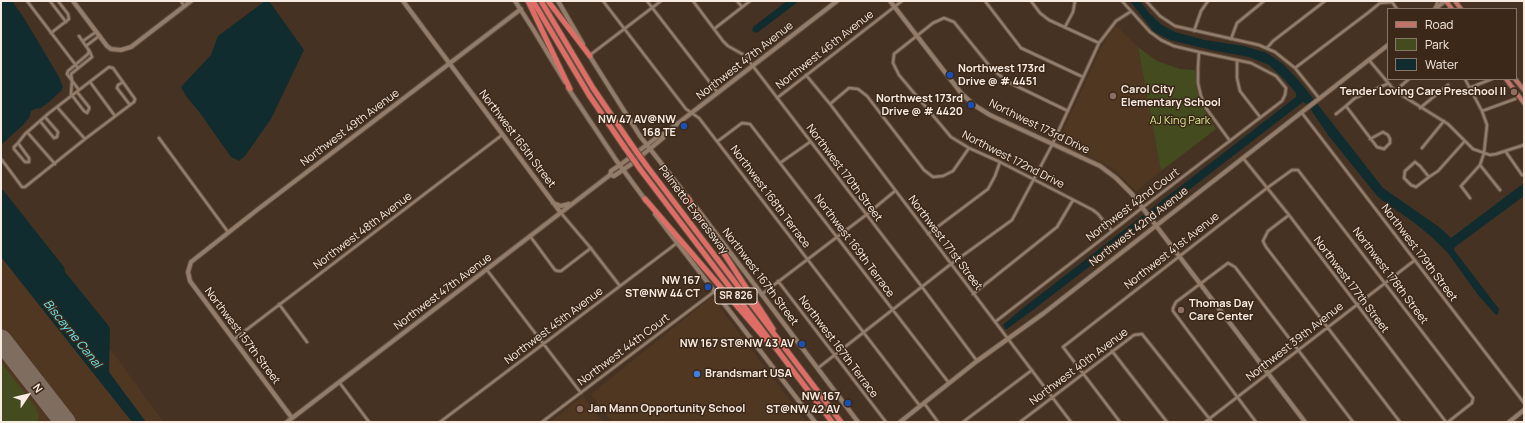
<!DOCTYPE html>
<html>
<head>
<meta charset="utf-8">
<style>
	body { margin:0 }
	#map { position:relative; width:1525px; height:423px; overflow:hidden; background:#463223; font-family:Manrope,sans-serif }
	canvas { display:block }
	.frame { position:absolute; inset:0; border:2px solid #f8ebe1; pointer-events:none }
	.legend { position:absolute; left:1387px; top:8px; width:130px; height:72px; box-sizing:border-box; background:#3b2819; border:1px solid #877669; margin:0; padding:5px 7px; list-style:none; font-size:12px; color:#f8ebe1 }
	.legend li { display:flex; align-items:center; gap:8px; height:20px }
	.legend b { width:20px; border:1px solid #877669 }
	.north { position:absolute; left:8px; top:375px; width:40px; height:40px; -webkit-text-stroke:3px #3b2819; paint-order:stroke; rotate:55deg; font-size:11px; font-weight:700; line-height:16px; text-align:center; color:#f8ebe1 }
	.north::after { content:''; display:block; margin:auto; width:14px; height:18px; background:#f8ebe1; clip-path:polygon(50% 0,100% 100%,50% 72%,0 100%) }
</style>
</head>
<body>
<div id="map">
<canvas width="1525" height="423"></canvas>
<div class="frame"></div>
<ul class="legend">
<li><b style="height:5px;background:#c07368"></b>Road</li>
<li><b style="height:11px;background:#444b1f"></b>Park</li>
<li><b style="height:11px;background:#102c2f"></b>Water</li>
</ul>
<div class="north">N</div>
</div>
<script>
const ctx = document.querySelector('canvas').getContext('2d');
ctx.lineJoin = 'round';
function fillPath(path, color) { ctx.fillStyle = color; ctx.fill(path, 'evenodd'); }
const shape = rows => new Path2D(rows.map(r => 'M' + r).join(''));
function trace(path, color, width, dash) { ctx.strokeStyle = color; ctx.lineWidth = width; ctx.lineCap = dash ? 'butt' : 'round'; ctx.setLineDash(dash || []); ctx.stroke(path); }
function drawText(font, color, halo, rows, align = 'center') {
  ctx.font = font + ' Manrope,sans-serif'; ctx.lineWidth = 3; ctx.setLineDash([]); ctx.textBaseline = 'middle'; ctx.strokeStyle = halo; ctx.fillStyle = color; for (const [text, x, y, turn = 0] of rows) {
    ctx.save(); ctx.translate(x, y); ctx.rotate((+turn || 0) * Math.PI / 180); ctx.textAlign = isNaN(turn) ? turn : align; if (halo) ctx.strokeText(text, 0, 0); ctx.fillText(text, 0, 0); ctx.restore();
  }
}
const built = shape([
	[1116,26,1138,47,1161,171,1136,191,1117,172,1107,165,1061,143,1059,139,1103,44],
	[1,197,163,422,1,422],
	[712,297,806,422,612,422,591,394],
	[583,396,603,422,550,422]
]);
const green = shape([
	[1138,47,1157,61,1180,69,1195,70,1199,94,1205,111,1216,129,1161,171],
	[1,362,36,408,39,415,38,422,1,422]
]);
const water = shape([
	[1,1,12,1,24,18,59,77,63,87,61,91,49,102,41,108,35,109,31,111,29,118,23,125,1,145],
	[265,1,269,1,304,50,271,119,245,156,239,161,231,157,200,113,186,96,181,87,211,55,218,36],
	[787,1,799,1,757,33,752,31,753,27],
	[1130,1,1140,1,1150,14,1162,25,1175,32,1205,40,1244,46,1267,53,1283,64,1301,83,1383,188,1439,227,1451,238,1524,183,1524,196,1455,247,1454,250,1499,309,1498,314,1496,315,1478,295,1448,253,1433,238,1412,221,1378,197,1328,135,1307,104,1303,102,1033,310,1007,329,1005,329,1003,325,1023,308,1296,97,1296,93,1285,80,1269,65,1249,57,1211,50,1170,40,1154,32],
	[1,189,3,190,64,267,65,272,108,325,110,329,109,372,146,422,132,422,1,257]
]);
const taxiway = shape([
	[56,410,58,422]
]);
const runway = shape([
	[1,340,65,422]
]);
const street = shape([
	[27,1,78,68],
	[50,1,66,22],
	[181,1,184,6],
	[603,1,686,109,699,118,920,406],
	[647,1,718,93],
	[693,1,723,41,728,46,744,55,749,61,922,287,977,361],
	[737,1,742,7],
	[985,1,1021,48,1083,77],
	[1031,1,1040,13,1049,20,1099,43],
	[1146,1,1160,16,1175,26,1259,45,1275,52,1295,68,1319,98],
	[1435,8,1438,1],
	[1065,27,1073,12,1075,1],
	[714,29,750,1],
	[1194,31,1201,11,1208,1],
	[51,33,69,19,68,14,58,1],
	[1231,39,1237,23,1264,1],
	[83,41,96,32],
	[86,46,99,36],
	[1267,48,1273,41,1325,1],
	[1199,52,1198,68,1198,83,1201,96,1206,108,1230,141],
	[590,55,661,1],
	[1369,60,1395,91,1448,124,1473,149,1490,155,1496,154,1524,145],
	[1237,61,1237,78,1240,91,1260,117],
	[1295,68,1369,12,1380,3,1392,2,1397,9],
	[806,75,830,104,1071,422],
	[1465,79,1482,111,1487,125,1484,153,1480,165,1461,186,1470,198],
	[90,82,115,116],
	[123,82,118,85,117,88,130,105],
	[1469,88,1492,79],
	[79,90,67,74,68,71,88,54,89,50],
	[1395,91,1409,79],
	[77,92,89,107,89,109,87,113,84,111,71,94,72,81,71,74,92,57,90,52,79,36],
	[777,98,902,1],
	[830,104,849,88,858,89,867,96,924,170,933,177,943,176,953,171,969,148],
	[57,107,85,139],
	[1420,108,1448,85],
	[1068,111,1008,82,992,69,954,22,944,18,933,23,894,54,893,63,899,75,951,137,969,148,1000,162,1093,210,1098,214,1112,231],
	[1482,111,1515,99],
	[1302,113,1524,403],
	[1336,114,1346,106],
	[40,121,54,138,57,137,58,132,45,117],
	[27,132,55,164],
	[159,138,228,232],
	[1370,139,1383,132,1388,135,1390,139,1390,143,1384,149,1377,147,1346,106,1355,98,1387,84],
	[718,141,742,123,750,124,949,383],
	[1422,148,1444,121],
	[1506,152,1522,175],
	[1243,158,1289,215,1446,422],
	[2,160,22,187,25,187,85,139,134,102,135,99,113,68,109,67,49,113,25,134,18,143,14,147,14,149,25,162,29,162,29,158,18,143],
	[1415,162,1420,166,1429,177,1416,187,1411,185,1404,178,1405,171,1415,162],
	[780,163,810,142],
	[1480,165,1500,190],
	[1429,177,1438,171,1464,142],
	[561,213,589,246,620,286],
	[1289,215,1268,231,1263,241,1266,247,1400,422],
	[928,234,988,189,995,176,1000,162],
	[530,236,555,270,558,271,561,271,591,248],
	[487,270,581,393],
	[778,281,886,422],
	[762,294,866,215,895,191],
	[973,294,1057,227,1073,200],
	[279,304,307,342],
	[995,322,1138,211,1282,101,1285,95,1286,88,1276,76,1251,63,1199,52,1174,46,1161,40,1150,32,1122,1],
	[233,340,502,135],
	[1112,351,1167,422],
	[818,368,951,264,1012,220,1052,145,1099,43,1116,21,1130,12],
	[339,382,369,422],
	[924,403,938,422],
	[440,422,677,243],
	[542,422,715,291],
	[963,422,1032,370],
	[1020,422,1134,335,1142,334,1212,422],
	[1120,422,1063,347,1267,188,1292,170,1298,170,1473,398,1472,403,1448,422],
	[1205,422,1415,260],
	[1256,422,1173,311,1173,308,1176,302,1228,263,1235,267,1353,422]
]);
const secondary = shape([
	[73,1,107,46,111,49,121,50,131,47,191,1],
	[403,1,561,213],
	[515,1,533,29,565,82],
	[558,1,583,44],
	[890,1,961,93,974,105,990,115,1100,166,1116,178,1132,194,1305,422],
	[1435,9,1445,1],
	[589,55,640,136,690,200],
	[568,88,616,160,646,201],
	[610,175,614,176,630,165,663,138,664,134],
	[553,203,561,206,569,204],
	[696,207,858,422],
	[655,214,815,422],
	[292,418,190,281,188,272,191,262,257,210,521,9],
	[287,422,610,175,611,171,620,165,660,135,664,134,837,1],
	[900,422,977,361,1044,313,1388,45],
	[1509,422,1524,410]
]);
const primary = shape([
	[1446,1,1452,9],
	[1455,1,1461,9],
	[1506,79,1524,103],
	[1515,79,1524,90]
]);
const highway = shape([
	[528,1,570,89],
	[533,1,589,95,625,148],
	[541,1,593,88,631,144],
	[548,1,590,56],
	[646,165,841,422],
	[640,169,832,422],
	[688,198,773,329],
	[645,199,768,342]
]);
const highwayBridge = shape([
	[631,144,646,165],
	[625,148,640,169]
]);
const markers = [
	[950,75,4,"#1a4fb4"],
	[1514,92,4,"#8d6e63"],
	[1113,96,4,"#8d6e63"],
	[971,105,4,"#1a4fb4"],
	[684,126,4,"#1a4fb4"],
	[708,287,4,"#1a4fb4"],
	[1181,310,4,"#8d6e63"],
	[802,344,4,"#1a4fb4"],
	[697,374,4,"#3f7fe0"],
	[848,403,4,"#1a4fb4"],
	[580,409,4,"#8d6e63"]
];
const shields = [
	[736,296,42]
];
const shieldNames = [
	["SR 826",736,296]
];
const streetNames = [
	["Northwest 46th Avenue",825,50,-38],
	["Northwest 47th Avenue",745,61,-38],
	["Northwest 173rd Drive",1039,127,26],
	["Northwest 49th Avenue",350,128,-37],
	["Northwest 165th Street",517,139,53],
	["Northwest 172nd Drive",1013,160,27],
	["Northwest 170th Street",844,173,53],
	["Northwest 168th Terrace",770,197,53],
	["Northwest 42nd Court",1133,205,-37],
	["Palmetto Expressway",693,210,53],
	["Northwest 42nd Avenue",1139,227,-38],
	["Northwest 48th Avenue",363,231,-37],
	["Northwest 171st Street",945,243,53],
	["Northwest 169th Terrace",854,246,53],
	["Northwest 41st Avenue",1172,251,-38],
	["Northwest 179th Street",1419,253,53],
	["Northwest 178th Street",1390,276,53],
	["Northwest 167th Street",760,277,53],
	["Northwest 177th Street",1351,285,53],
	["Northwest 47th Avenue",443,292,-37],
	["Northwest 45th Avenue",554,326,-37],
	["Northwest 157th Street",242,336,53],
	["Northwest 39th Avenue",1295,342,-38],
	["Northwest 167th Terrace",838,347,53],
	["Northwest 44th Court",624,350,-37],
	["Northwest 40th Avenue",1079,367,-37]
];
const poiNames = [
	["Northwest 173rd",958,69,"left"],
	["Drive @ # 4451",958,82,"left"],
	["Carol City",1121,90,"left"],
	["Elementary School",1121,103,"left"],
	["Tender Loving Care Preschool II",1506,92],
	["Northwest 173rd",963,99],
	["Drive @ # 4420",963,112],
	["NW 47 AV@NW",676,120],
	["168 TE",676,133],
	["NW 167",700,281],
	["ST@NW 44 CT",700,294],
	["Thomas Day",1189,304,"left"],
	["Care Center",1189,317,"left"],
	["NW 167 ST@NW 43 AV",794,344],
	["Brandsmart USA",705,374,"left"],
	["NW 167",840,397],
	["ST@NW 42 AV",840,410],
	["Jan Mann Opportunity School",588,409,"left"]
];
const parkNames = [
	["AJ King Park",1180,121]
];
const waterNames = [
	["Biscayne Canal",72,334,51]
];
fillPath(built, '#503722');
fillPath(green, '#444b1f');
fillPath(water, '#102c2f');
trace(taxiway, '#7f6d60', 8);
trace(runway, '#7f6d60', 21);
trace(street, '#615042', 4.5);
trace(secondary, '#615042', 6);
trace(primary, '#615042', 6);
trace(highway, '#615042', 7);
trace(street, '#937c6a', 2.5);
trace(secondary, '#937c6a', 4);
trace(primary, '#c07368', 4);
trace(highway, '#de6d66', 5);
trace(highwayBridge, '#615042', 7, []);
trace(highwayBridge, '#de6d66', 5);
for (const [x, y, r, color] of markers) { const dot = new Path2D(); dot.arc(x, y, r, 0, 2 * Math.PI); ctx.fillStyle = color; ctx.fill(dot); trace(dot, '#3b2819', 1.5); }
for (const [x, y, w] of shields) { const box = new Path2D(); box.roundRect(x - w / 2, y - 8, w, 16, 3); ctx.fillStyle = '#3b2819'; ctx.fill(box); trace(box, '#f8ebe1', 1); }
drawText('bold 10px', '#f8ebe1', null, shieldNames);
drawText('11px', '#f8ebe1', '#3b2819', streetNames);
drawText('bold 11px', '#f8ebe1', '#3b2819', poiNames, 'right');
drawText('11px', '#d8e88e', '#3b2819', parkNames);
drawText('italic 12px', '#66e9f4', '#3b2819', waterNames);
</script>
</body>
</html>
